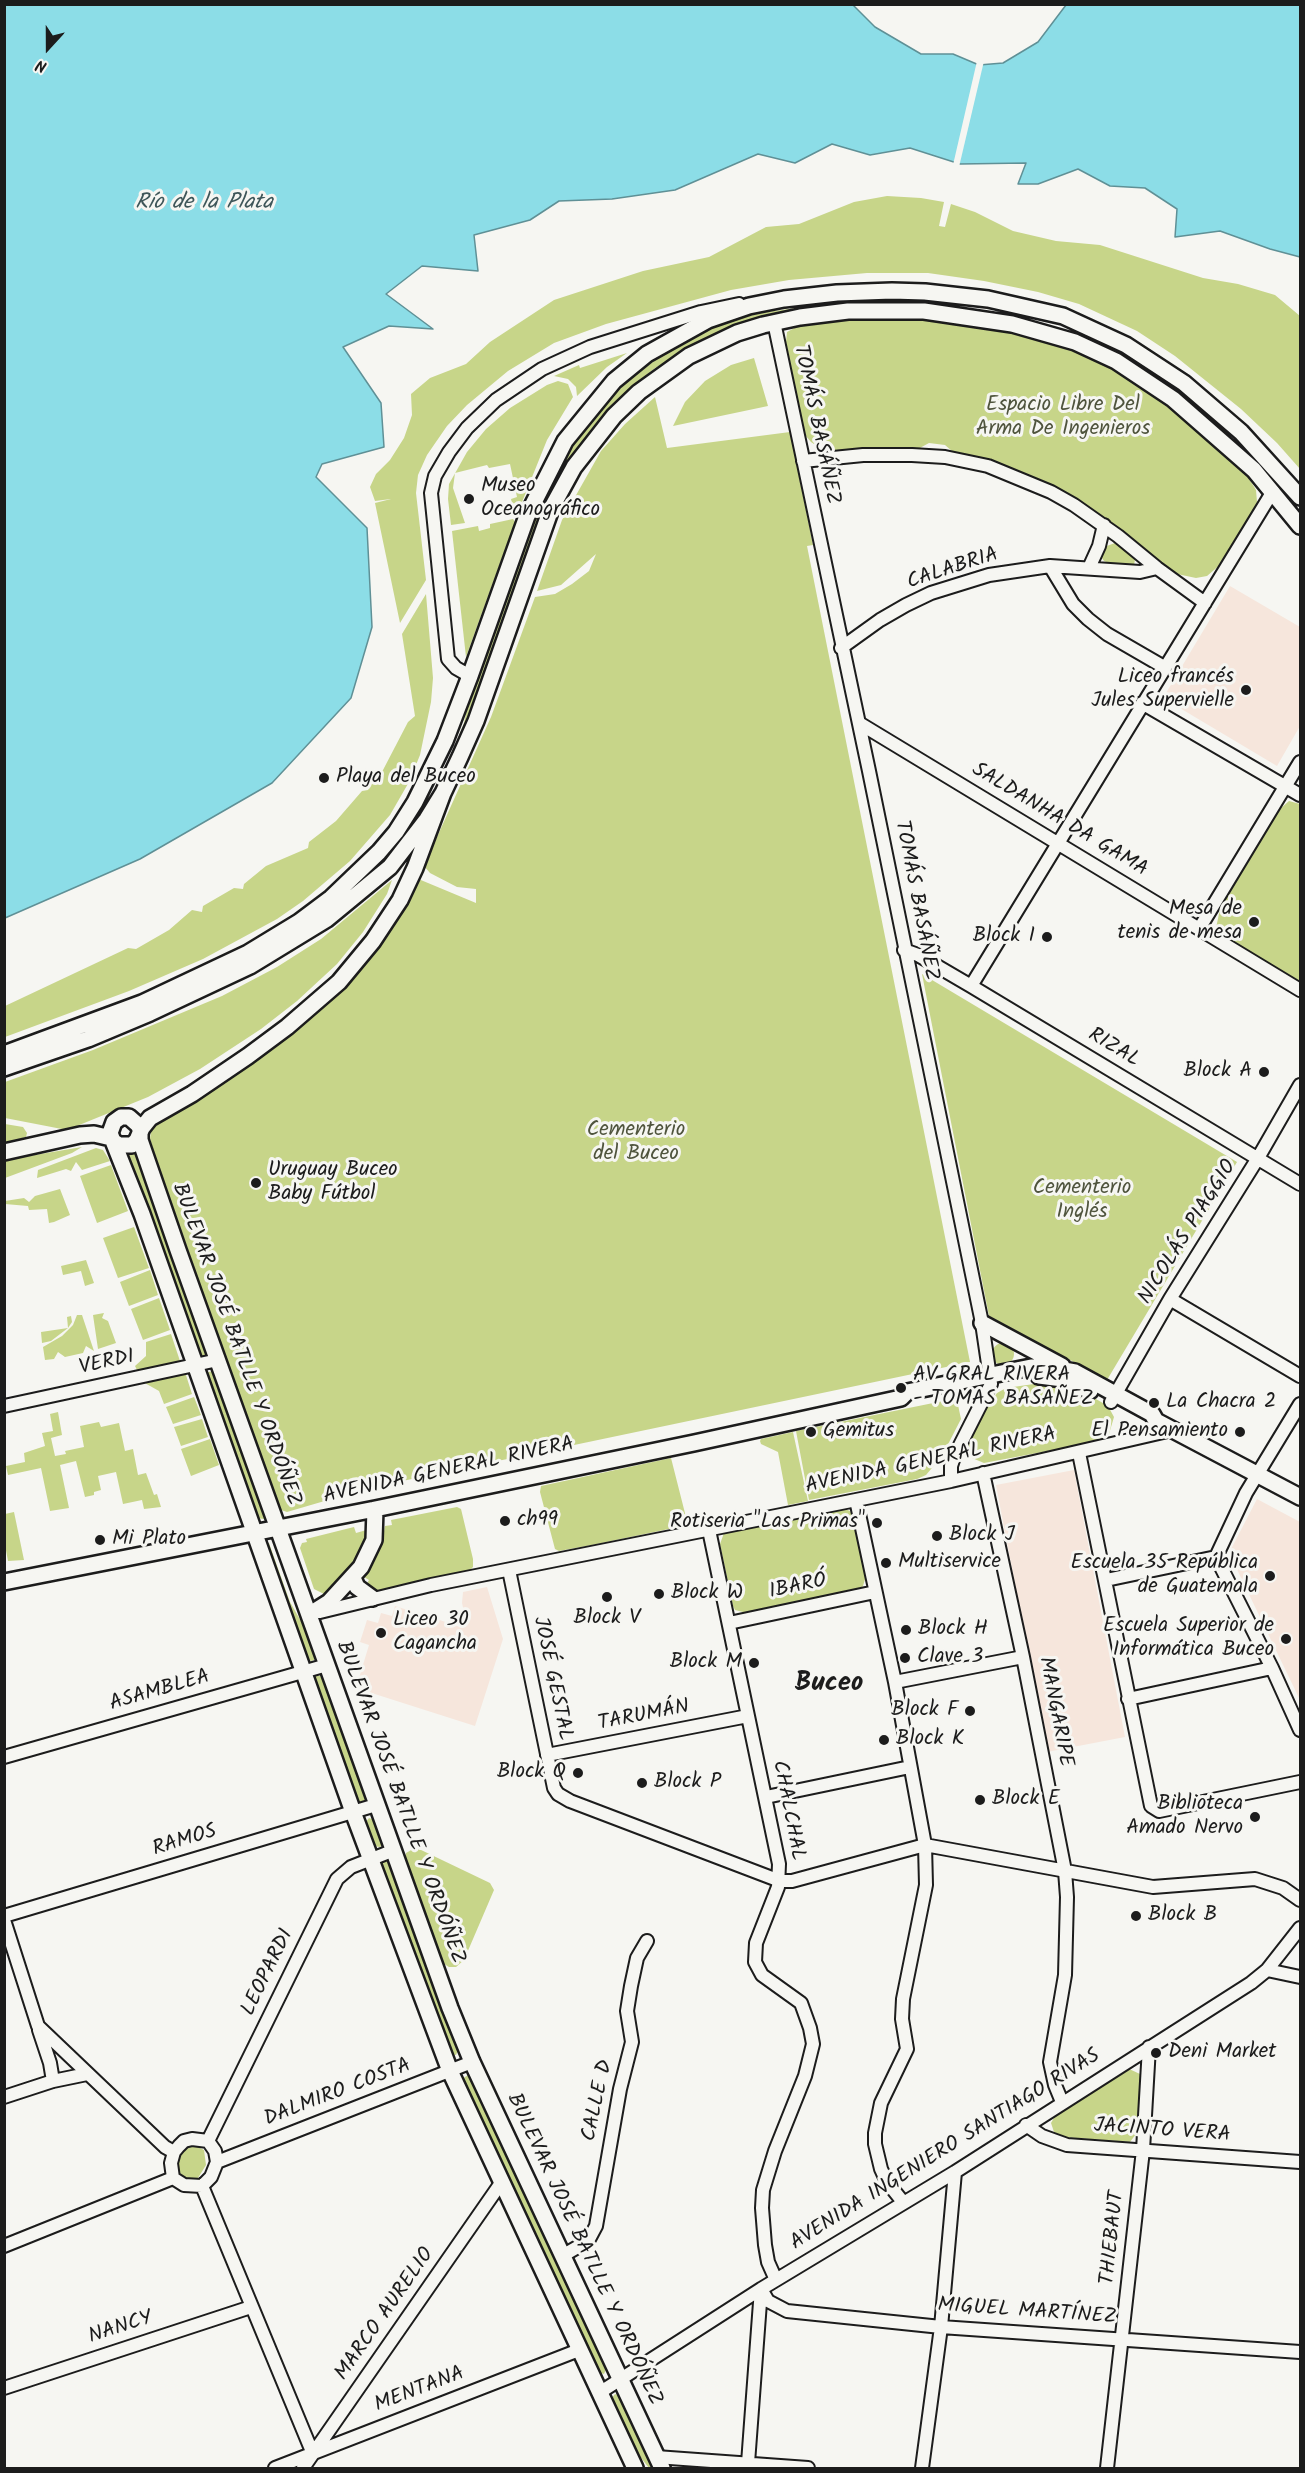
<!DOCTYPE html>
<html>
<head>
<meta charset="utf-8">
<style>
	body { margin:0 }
	#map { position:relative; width:1305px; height:2473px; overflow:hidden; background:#f6f6f2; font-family:Kalam,sans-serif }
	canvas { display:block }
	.frame { position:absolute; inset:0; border:6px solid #1c1c1c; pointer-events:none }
	.north { position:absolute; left:18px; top:18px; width:60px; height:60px; -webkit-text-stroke:4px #f6f6f2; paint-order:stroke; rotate:201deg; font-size:16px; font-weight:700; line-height:24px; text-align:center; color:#1c1c1c }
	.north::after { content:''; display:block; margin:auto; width:21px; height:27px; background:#1c1c1c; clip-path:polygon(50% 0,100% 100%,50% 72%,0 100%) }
</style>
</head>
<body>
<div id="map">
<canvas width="1305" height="2473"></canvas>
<div class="frame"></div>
<div class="north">N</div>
</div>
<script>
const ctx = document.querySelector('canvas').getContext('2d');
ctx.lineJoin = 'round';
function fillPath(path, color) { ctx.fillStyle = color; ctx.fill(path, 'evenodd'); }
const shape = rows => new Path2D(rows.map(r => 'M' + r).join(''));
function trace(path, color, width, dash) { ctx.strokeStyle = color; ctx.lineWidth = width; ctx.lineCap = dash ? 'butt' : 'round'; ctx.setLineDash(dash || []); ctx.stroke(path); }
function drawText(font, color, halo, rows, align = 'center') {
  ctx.font = font + ' Kalam,sans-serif'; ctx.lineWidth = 6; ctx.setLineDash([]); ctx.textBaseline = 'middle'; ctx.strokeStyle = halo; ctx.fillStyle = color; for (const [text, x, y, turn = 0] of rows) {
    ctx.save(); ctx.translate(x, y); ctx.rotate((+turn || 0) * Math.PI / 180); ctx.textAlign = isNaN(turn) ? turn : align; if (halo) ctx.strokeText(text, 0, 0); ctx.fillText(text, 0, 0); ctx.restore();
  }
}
const built = shape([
	[1230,586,1300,627,1300,726,1277,766,1163,698],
	[1074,1470,1125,1737,1047,1752,996,1485],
	[1257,1499,1300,1522,1300,1700,1229,1553],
	[487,1587,503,1639,475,1726,356,1688,369,1645,360,1642,367,1620,378,1623,381,1613,392,1616,395,1606,417,1613,414,1623,424,1626,428,1616,460,1627,465,1616,462,1603,463,1592]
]);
const green = shape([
	[887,196,921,198,944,202,939,226,945,227,951,204,975,212,1013,231,1056,241,1100,245,1203,278,1238,284,1275,295,1300,316,1300,469,1277,443,1241,409,1175,356,1137,331,1079,304,1038,292,984,281,928,273,867,273,789,280,731,290,606,324,554,343,508,371,467,405,447,426,427,455,418,475,416,493,426,580,400,623,375,503,391,499,375,501,370,487,376,474,390,460,404,438,412,415,411,394,430,378,466,364,490,342,554,300,643,271,709,257,766,227,799,224,854,202],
	[888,298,963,303,962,306,897,301,853,303,813,307,763,316,713,335,655,368,633,386,592,428,562,471,544,508,476,701,445,774,424,811,453,751,464,723,469,699,527,534,543,498,573,445,605,402,619,388,667,351,711,328,759,313,818,305],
	[901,318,929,319,993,328,1059,343,1096,359,1127,376,1179,413,1248,477,1256,490,1257,502,1254,511,1221,564,1207,576,1196,578,1177,574,1091,510,1062,492,1007,467,953,452,945,445,929,443,918,449,832,451,820,448,811,442,805,435,786,342,787,332,800,325,858,319],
	[627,353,607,367,577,396,576,387,568,379,554,376,579,365,580,368],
	[754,358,768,406,673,426,685,402,705,381,731,365],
	[558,381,568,384,573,397,547,440,518,512,514,513,511,499,517,497,510,464,489,468,487,465,455,473,453,488,465,523,451,525,448,499,449,484,467,452,486,429,510,408,547,385],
	[655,397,667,448,790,432,813,545,807,546,970,1362,369,1488,287,1512,281,1510,278,1508,154,1152,150,1139,151,1130,154,1124,262,1055,327,1003,350,980,416,878,476,903,476,889,457,887,430,873,424,866,491,717,535,597,555,594,572,584,589,571,596,554,561,585,537,591,562,520,601,451,625,424],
	[513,519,515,522,466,657,452,531,478,526,479,531,490,528,490,524],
	[1115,543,1135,559,1134,566,1116,566,1104,561,1102,558,1104,547],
	[426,594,433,678,431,702,420,755,409,782,390,815,350,861,303,901,277,919,203,959,129,991,5,1037,5,1006,128,948,136,949,169,930,192,910,202,912,203,906,234,888,243,889,244,884,266,866,308,848,309,842,336,821,362,791,368,790,374,774,383,770,408,722,415,716,402,634],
	[1289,801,1300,804,1300,982,1223,936,1216,928,1220,909,1280,809],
	[392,880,387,894,363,932,337,964,297,1001,261,1029,200,1069,148,1097,67,1130,5,1118,5,1082,93,1050,222,996,277,967,321,939],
	[922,974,1237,1162,1107,1380,989,1316],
	[5,1124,23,1127,27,1133,26,1137,5,1143],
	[136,1146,208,1353,204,1357,200,1357,123,1150],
	[82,1147,72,1153,5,1178,5,1160],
	[96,1148,103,1150,110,1161,82,1170,76,1162,71,1171,66,1169,37,1178,38,1170],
	[111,1165,128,1211,97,1223,80,1176],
	[60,1189,70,1215,54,1222,49,1223,47,1209,29,1210,28,1206,5,1204,5,1201,24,1198,29,1202,35,1196],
	[134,1227,149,1268,118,1278,103,1238],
	[86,1260,94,1283,85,1286,81,1271,63,1275,61,1266],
	[150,1270,158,1295,129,1306,120,1282],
	[159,1298,170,1330,143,1340,131,1309],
	[104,1313,102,1318,108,1321,116,1343,98,1349,93,1315],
	[77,1315,82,1315,94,1351,86,1346,83,1353,65,1357,58,1352,54,1359,45,1360,43,1347,62,1336,73,1325],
	[71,1316,72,1322,68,1328,51,1341,42,1343,41,1332,68,1328,67,1317],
	[171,1334,180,1361,137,1370,135,1366,146,1356,146,1342],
	'992 1354a11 11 0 1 1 22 0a11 11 0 1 1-22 0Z',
	[214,1371,266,1518,264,1519,256,1518,205,1376,208,1372],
	[185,1372,192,1394,164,1404,159,1391,143,1382],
	[1041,1383,1056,1383,1089,1395,1108,1406,1114,1417,1109,1434,1090,1443,984,1463,972,1458,967,1447,967,1440,987,1406,997,1393,1006,1388],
	[194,1397,201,1415,173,1424,166,1407],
	[943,1401,952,1401,958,1405,961,1419,942,1456,926,1475,917,1479,809,1500,796,1431],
	[58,1412,62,1435,51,1438,55,1456,66,1454,65,1451,84,1447,80,1426,99,1422,101,1427,119,1423,125,1451,133,1449,138,1475,146,1473,154,1495,157,1494,161,1507,144,1509,142,1500,123,1504,116,1472,98,1476,101,1490,94,1492,94,1495,85,1497,76,1461,60,1465,69,1508,50,1511,41,1468,8,1475,6,1466,25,1462,24,1453,45,1446,42,1433,53,1431,50,1414],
	[202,1419,208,1437,181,1446,174,1427],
	[793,1432,808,1501,788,1505,778,1452,761,1444,760,1441,761,1439],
	[210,1439,219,1465,191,1476,181,1449],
	[671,1458,688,1525,592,1545,559,1551,555,1549,540,1492,541,1486],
	[457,1507,461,1509,473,1559,473,1567,470,1570,379,1591,372,1592,364,1588,369,1580,364,1577,381,1547,385,1526,392,1525,391,1520],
	[840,1507,850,1511,853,1516,866,1576,863,1586,859,1590,747,1613,735,1610,733,1606,720,1544,724,1533],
	[14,1512,24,1560,8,1561,5,1545,5,1514],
	[354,1527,356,1533,370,1529,369,1536,356,1564,326,1595,314,1589,300,1548,302,1543,307,1542,306,1539],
	[266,1543,269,1543,290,1602,306,1630,316,1655,314,1660,311,1661,305,1656],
	[316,1675,323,1677,368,1800,367,1803,359,1804,357,1800,314,1681],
	[369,1818,375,1820,383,1843,380,1847,373,1846,365,1823],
	[413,1849,419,1849,490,1883,494,1890,464,1960,456,1967,449,1967,441,1962,405,1860,406,1853],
	[383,1862,388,1862,395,1876,459,2048,456,2055,451,2054,381,1865],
	[1127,2068,1140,2074,1142,2083,1136,2134,1130,2142,1063,2137,1054,2132,1051,2123,1058,2111],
	[468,2075,472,2079,607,2367,604,2374,597,2372,462,2079],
	[192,2144,204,2150,206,2165,198,2178,187,2180,178,2171,178,2161,182,2151],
	[615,2394,620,2396,653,2468,649,2468,631,2445,611,2399]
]);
const water = shape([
	[5,5,853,5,875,27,921,54,953,54,979,65,1003,63,1038,42,1066,5,1300,5,1300,257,1270,249,1220,231,1175,237,1177,209,1145,188,1110,186,1078,169,1038,184,1018,184,1026,163,960,164,910,148,870,155,832,144,795,163,758,154,675,190,612,199,559,201,530,220,474,235,478,271,422,266,386,294,433,329,389,326,343,347,381,403,384,447,322,464,316,477,367,528,372,627,351,698,272,783,140,859,5,918,5,5]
]);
const pier = shape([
	[977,61,984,61,959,167,953,165]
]);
const minor = shape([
	[774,322,869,771,982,1323,991,1384,954,1457,951,1466,951,1481],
	[803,461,863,455,912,455,945,457,988,466,1051,492,1074,505,1118,536,1157,568,1205,603],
	[1050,566,1073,604,1088,619,1107,634,1164,667],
	[1089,568,1099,546,1104,525],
	[841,648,880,620,906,605,931,593,989,575,1050,566,1140,572,1157,568],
	[470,676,456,668,448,659,431,493,435,476,449,452,467,428,496,400,542,369,590,347,701,312,739,304],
	[1142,703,1300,795],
	[859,723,1300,990],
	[1199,929,1300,762],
	[904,950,918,955,971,986,1300,1184],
	[971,986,1273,491],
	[1170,1299,1300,1376],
	[1111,1402,1170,1299,1258,1158,1300,1085],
	[4,1406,218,1360],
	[1079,1453,1151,1806,1159,1811,1300,1782],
	[983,1473,1023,1657,1065,1871,1067,1897,1065,1975,1050,2062,1055,2085,1062,2102],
	[856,1500,895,1682,925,1845,926,1885,903,1999,902,2019,907,2049,881,2103,875,2133,875,2144,881,2169,887,2182,903,2202],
	[709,1530,779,1864,778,1887,756,1943,755,1962,762,1975,801,2003,810,2028,813,2044,805,2076,775,2151,763,2190,762,2208,765,2245,768,2262,776,2280],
	[1216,1557,1272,1668,1300,1730],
	[1216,1557,1246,1493,1300,1404],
	[509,1570,554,1788,558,1794,570,1801,780,1881,792,1881,925,1845,1153,1887,1255,1879,1283,1888,1300,1900],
	[1106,1580,1216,1557],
	[320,1612,431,1585,951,1481,1172,1430],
	[729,1623,875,1592],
	[895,1682,1023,1657],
	[1128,1699,1272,1668],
	[547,1755,748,1716],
	[4,1757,327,1665],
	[766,1797,910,1767],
	[4,1916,376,1805],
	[4,1920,38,2026,165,2147,174,2152],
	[1267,1970,1300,1977],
	[39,2030,50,2063,53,2081],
	[4,2097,53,2081,87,2074],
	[1026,2125,1042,2136,1067,2145,1300,2162],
	[208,2141,337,1879,351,1867,392,1851],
	[217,2162,472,2062],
	[173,2178,171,2163,174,2152,179,2146,184,2141,192,2139,208,2141],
	[173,2178,184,2185,202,2186],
	[202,2186,313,2454],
	[202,2186,211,2177,217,2162,215,2151,208,2141],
	[4,2246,173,2178],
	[562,2256,588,2241,596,2226,620,2089,632,2042,627,2011,631,1986,637,1958,647,1941],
	[761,2289,768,2301,787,2311,941,2327,1300,2352],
	[4,2388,251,2307],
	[599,2393,761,2289,955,2172,1251,1983,1267,1970,1300,1928],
	[656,2457,808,2468],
	[748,2463,761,2289],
	[275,2468,579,2350],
	[303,2468,501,2183],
	[922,2468,941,2327,955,2172],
	[1107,2468,1143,2150,1149,2047]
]);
const major = shape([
	[443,793,415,868,400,900,373,941,339,982,287,1027,248,1056,192,1094,150,1118,142,1128,140,1133,137,1140,132,1145,119,1145,113,1141,110,1133,114,1122,121,1117,129,1117,138,1125,140,1129,140,1140,178,1250,450,2008,472,2062,662,2468],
	[4,1054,142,1003,248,953,299,922,331,898,379,852,396,832,415,802,445,741,470,676,527,516,565,441,614,381,647,354,708,320,749,306,784,299,837,293,892,291,925,292,988,299,1063,316,1126,345,1184,383,1241,432,1300,497],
	[4,1068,88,1039,150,1013,250,966,327,919,390,867,427,819,443,793,460,757,476,721,551,509,574,467,614,416,639,392,689,356,737,333,763,325,800,317,848,311,924,311,1012,324,1075,342,1116,361,1173,399,1254,470,1300,526],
	[113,1141,142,1214,353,1812,450,2071,635,2468],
	[4,1152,80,1135,94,1134,111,1138],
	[982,1323,1062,1366],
	[1039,1376,1063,1379,1090,1391],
	[353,1578,357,1587,372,1598],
	[4,1582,375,1509,694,1443,901,1398,907,1392,1031,1367,1047,1367,1075,1372,1152,1414,1156,1421,1300,1497],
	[310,1614,329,1602,361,1567,374,1540,375,1509]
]);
const markers = [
	[469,499,6,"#1c1c1c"],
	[1246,690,6,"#1c1c1c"],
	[324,778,6,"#1c1c1c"],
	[1254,922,6,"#1c1c1c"],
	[1047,937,6,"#1c1c1c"],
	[1264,1072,6,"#1c1c1c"],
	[256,1183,6,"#1c1c1c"],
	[901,1388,6,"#1c1c1c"],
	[1154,1403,6,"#1c1c1c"],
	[811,1432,6,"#1c1c1c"],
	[1240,1432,6,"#1c1c1c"],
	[505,1521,6,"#1c1c1c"],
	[877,1523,6,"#1c1c1c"],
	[937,1536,6,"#1c1c1c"],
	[100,1540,6,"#1c1c1c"],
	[886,1563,6,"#1c1c1c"],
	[1270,1576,6,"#1c1c1c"],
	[659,1594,6,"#1c1c1c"],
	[607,1597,6,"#1c1c1c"],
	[906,1630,6,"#1c1c1c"],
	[381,1633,6,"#1c1c1c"],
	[1286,1639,6,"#1c1c1c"],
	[905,1658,6,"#1c1c1c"],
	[754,1663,6,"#1c1c1c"],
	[970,1711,6,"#1c1c1c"],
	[884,1740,6,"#1c1c1c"],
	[578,1773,6,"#1c1c1c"],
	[642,1783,6,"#1c1c1c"],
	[980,1800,6,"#1c1c1c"],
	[1255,1817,6,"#1c1c1c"],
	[1136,1916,6,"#1c1c1c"],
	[1156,2053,6,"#1c1c1c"]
];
const parkNames = [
	["Espacio Libre Del",1063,406],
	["Arma De Ingenieros",1063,430],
	["Cementerio",636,1131],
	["del Buceo",636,1155],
	["Cementerio",1082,1189],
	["Inglés",1082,1213]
];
const streetNames = [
	["TOMÁS BASÁÑEZ",815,425,78],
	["CALABRIA",953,570,-18],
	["SALDANHA DA GAMA",1059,821,31],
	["TOMÁS BASÁÑEZ",915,901,79],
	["RIZAL",1113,1049,31],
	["NICOLÁS PIAGGIO",1189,1233,-58],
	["BULEVAR JOSÉ BATLLE Y ORDÓÑEZ",235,1345,70],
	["VERDI",107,1364,-12],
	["AVENIDA GENERAL RIVERA",931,1462,-12],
	["AVENIDA GENERAL RIVERA",449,1472,-12],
	["IBARÓ",798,1588,-12],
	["JOSÉ GESTAL",551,1679,78],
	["ASAMBLEA",160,1692,-16],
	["MANGARIPE",1054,1712,79],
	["TARUMÁN",644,1717,-11],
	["BULEVAR JOSÉ BATLLE Y ORDÓÑEZ",399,1803,70],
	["CHALCHAL",787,1811,79],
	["RAMOS",185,1842,-17],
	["LEOPARDI",269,1973,-64],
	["DALMIRO COSTA",338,2094,-21],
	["CALLE D",599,2101,-78],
	["JACINTO VERA",1162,2132,4],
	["AVENIDA INGENIERO SANTIAGO RIVAS",946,2151,-32],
	["THIEBAUT",1114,2238,-84],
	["BULEVAR JOSÉ BATLLE Y ORDÓÑEZ",583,2250,65],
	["MIGUEL MARTÍNEZ",1027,2313,4],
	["MARCO AURELIO",386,2315,-55],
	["NANCY",121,2329,-18],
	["MENTANA",420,2391,-21]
];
const poiNames = [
	["Museo",481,487],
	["Oceanográfico",481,511],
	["Liceo francés",1234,678,"right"],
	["Jules Supervielle",1234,702,"right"],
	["Playa del Buceo",336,778],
	["Mesa de",1242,910,"right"],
	["tenis de mesa",1242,934,"right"],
	["Block I",1035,937,"right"],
	["Block A",1252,1072,"right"],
	["Uruguay Buceo",268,1171],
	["Baby Fútbol",268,1195],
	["AV GRAL RIVERA",913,1376],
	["- TOMAS BASAÑEZ",913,1400],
	["La Chacra 2",1166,1403],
	["Gemitus",823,1432],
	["El Pensamiento",1228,1432,"right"],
	["ch99",517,1521],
	["Rotiseria \"Las Primas\"",865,1523,"right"],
	["Block J",949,1536],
	["Mi Plato",112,1540],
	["Multiservice",898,1563],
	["Escuela 35 República",1258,1564,"right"],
	["de Guatemala",1258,1588,"right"],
	["Block W",671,1594],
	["Block V",607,1619,"center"],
	["Liceo 30",393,1621],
	["Cagancha",393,1645],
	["Escuela Superior de",1274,1627,"right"],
	["Informática Buceo",1274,1651,"right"],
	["Block H",918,1630],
	["Clave 3",917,1658],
	["Block M",742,1663,"right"],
	["Block F",958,1711,"right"],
	["Block K",896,1740],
	["Block Q",566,1773,"right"],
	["Block P",654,1783],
	["Block E",992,1800],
	["Biblioteca",1243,1805,"right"],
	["Amado Nervo",1243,1829,"right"],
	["Block B",1148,1916],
	["Deni Market",1168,2053]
];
const waterNames = [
	["Río de la Plata",204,204]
];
const districtNames = [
	["Buceo",829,1685]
];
fillPath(built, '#f6e6dc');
fillPath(green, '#c7d589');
fillPath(water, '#8cdde7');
trace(water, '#5f9096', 1.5);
fillPath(pier, '#f6f6f2');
trace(minor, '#1c1c1c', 16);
trace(major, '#1c1c1c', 20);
trace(minor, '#f6f6f2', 12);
trace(major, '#f6f6f2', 15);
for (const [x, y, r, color] of markers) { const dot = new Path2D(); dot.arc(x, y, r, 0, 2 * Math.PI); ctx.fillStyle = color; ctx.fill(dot); trace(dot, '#f6f6f2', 2); }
drawText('21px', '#4f543d', '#f6f6f2', parkNames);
drawText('21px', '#1c1c1c', '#f6f6f2', streetNames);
drawText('21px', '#1c1c1c', '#f6f6f2', poiNames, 'left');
drawText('italic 22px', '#3e5659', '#f6f6f2', waterNames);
drawText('bold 27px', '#1c1c1c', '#f6f6f2', districtNames);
</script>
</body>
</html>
